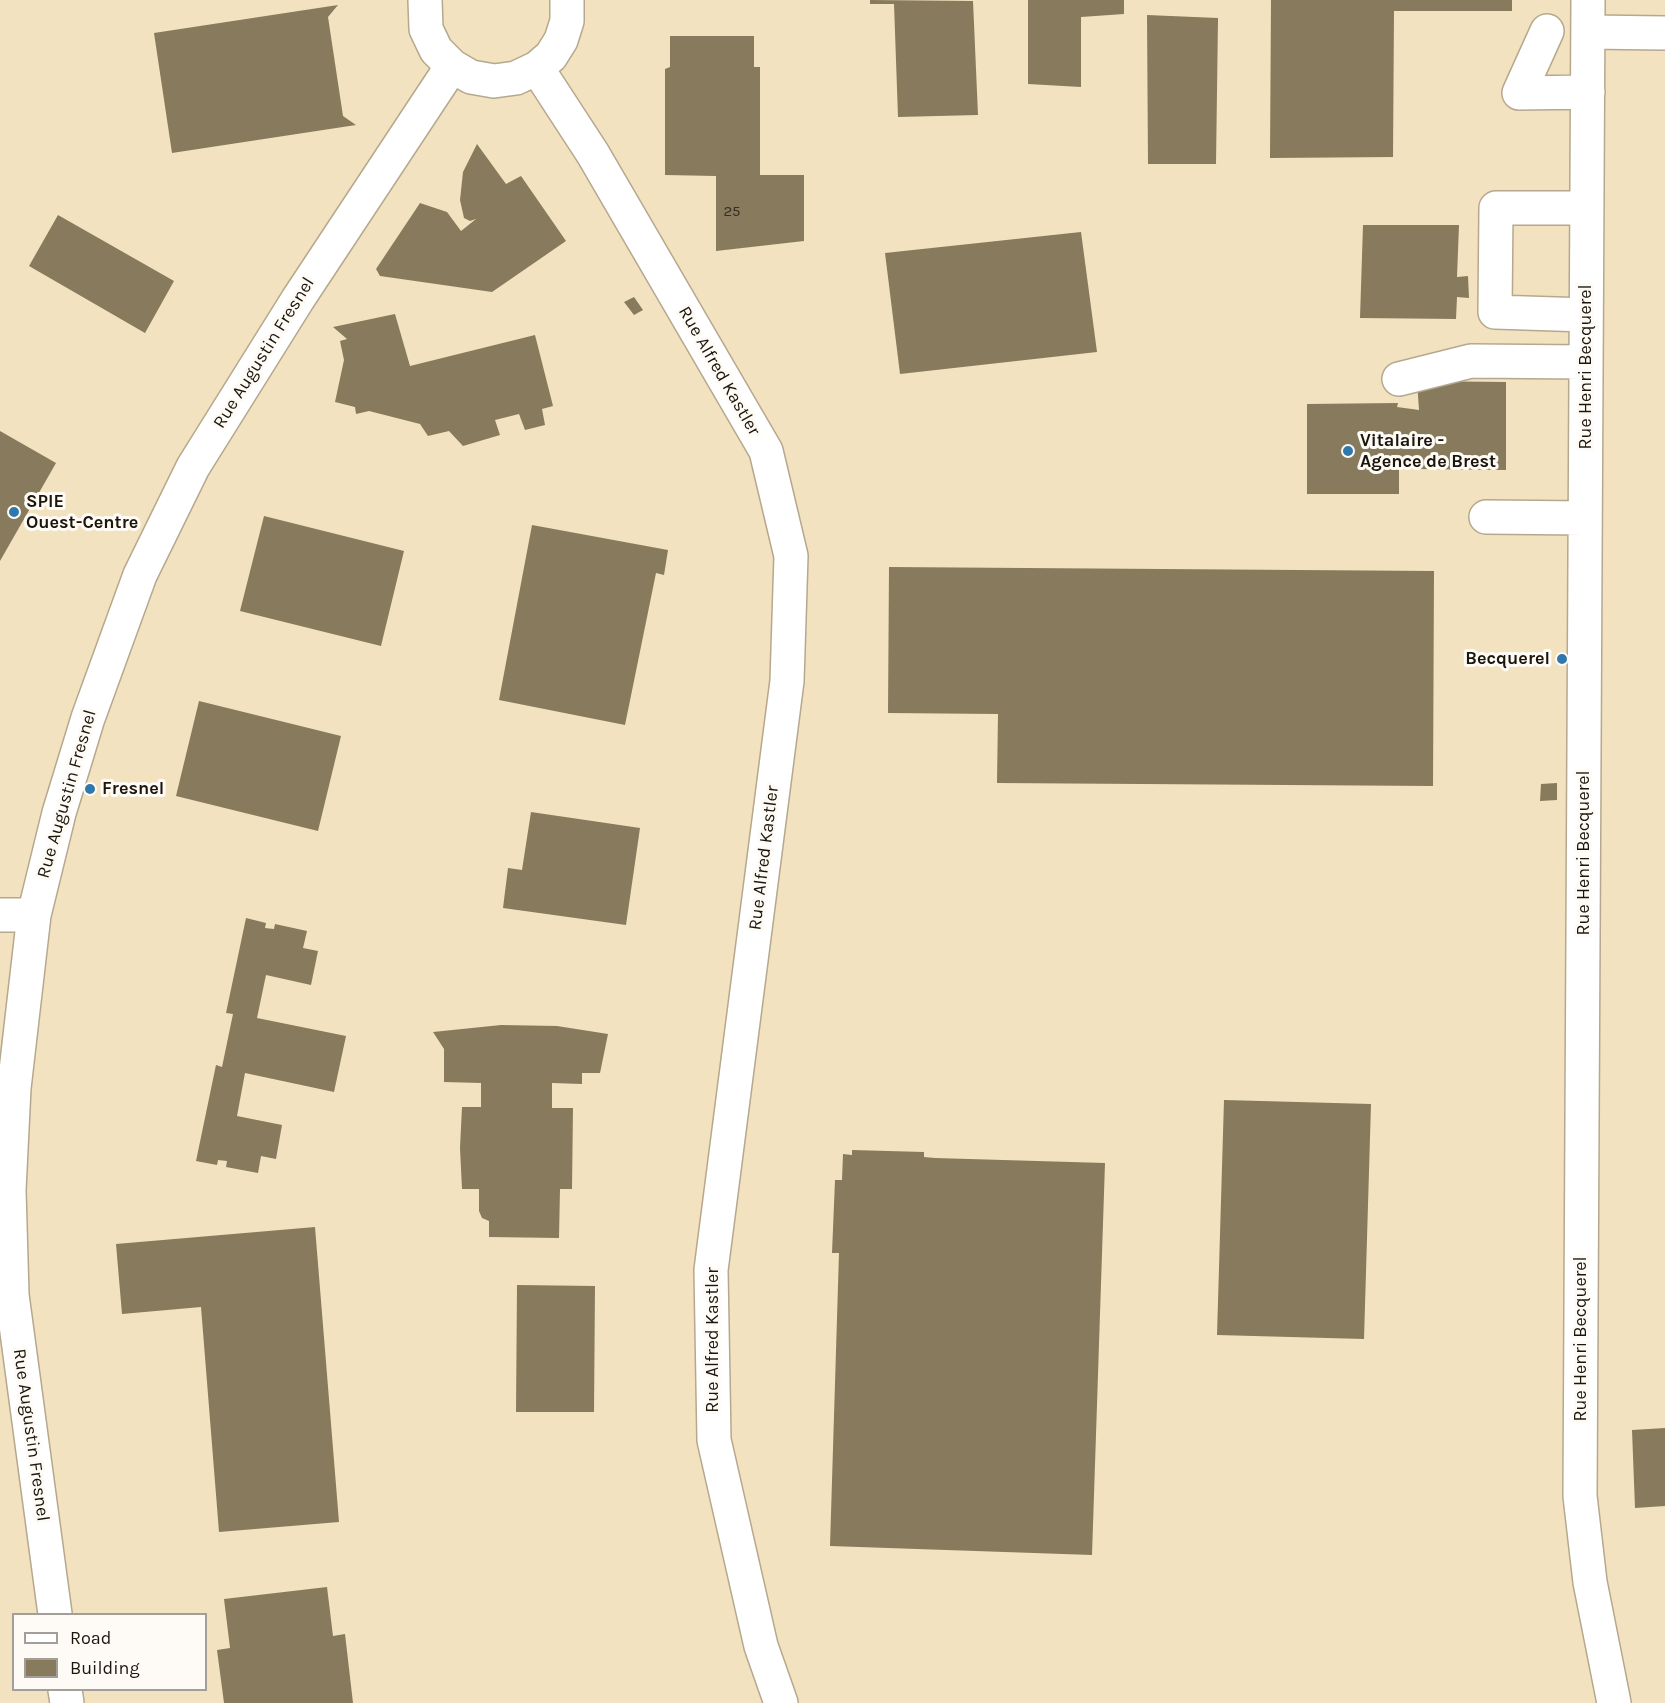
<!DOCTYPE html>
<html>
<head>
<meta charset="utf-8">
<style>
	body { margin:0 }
	#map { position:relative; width:1665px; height:1703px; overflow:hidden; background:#fbedd1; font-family:Karla,sans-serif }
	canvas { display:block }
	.legend { position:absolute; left:12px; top:1613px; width:195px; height:78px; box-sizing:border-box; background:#fefbf6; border:2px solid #a39f98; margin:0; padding:8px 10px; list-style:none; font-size:18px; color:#1b160c }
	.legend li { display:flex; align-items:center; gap:12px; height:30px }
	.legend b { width:30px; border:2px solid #a39f98 }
</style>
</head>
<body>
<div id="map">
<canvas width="1665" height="1703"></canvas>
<ul class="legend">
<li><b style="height:8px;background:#fff"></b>Road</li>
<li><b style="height:16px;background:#887a5c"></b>Building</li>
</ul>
</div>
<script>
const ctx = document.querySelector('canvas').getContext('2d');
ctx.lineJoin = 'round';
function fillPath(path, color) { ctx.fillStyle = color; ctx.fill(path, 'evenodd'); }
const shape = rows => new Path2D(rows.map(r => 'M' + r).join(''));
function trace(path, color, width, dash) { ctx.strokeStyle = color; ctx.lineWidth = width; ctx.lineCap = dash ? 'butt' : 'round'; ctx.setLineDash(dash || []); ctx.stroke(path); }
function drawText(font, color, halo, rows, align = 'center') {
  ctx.font = font + ' Karla,sans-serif'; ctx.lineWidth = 6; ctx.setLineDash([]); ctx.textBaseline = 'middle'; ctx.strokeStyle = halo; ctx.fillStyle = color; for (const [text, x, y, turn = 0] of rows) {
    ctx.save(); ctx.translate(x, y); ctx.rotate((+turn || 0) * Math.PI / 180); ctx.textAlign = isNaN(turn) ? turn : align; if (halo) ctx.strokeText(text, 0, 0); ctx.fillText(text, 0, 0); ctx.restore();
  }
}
const built = shape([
	[0,0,1665,0,1665,1703,0,1703],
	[14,1614,206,1614,206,1690,14,1690]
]);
const building = shape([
	[870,0,973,1,978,115,898,117,894,4,870,4],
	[1028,0,1124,0,1124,14,1081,17,1081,87,1028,84],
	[1271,0,1512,0,1512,11,1394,11,1393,157,1270,158],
	[338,5,328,17,343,116,356,125,172,153,154,33],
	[1147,15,1218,18,1216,164,1148,164],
	[670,36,754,36,754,67,760,67,760,175,804,175,804,241,716,251,716,176,665,175,665,69,670,67],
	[477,144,506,184,521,176,566,241,492,292,380,276,376,269,420,203,447,212,461,231,476,219,470,221,464,218,460,200,463,172],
	[58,215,174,281,145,333,29,266],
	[1363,225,1459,225,1457,277,1468,276,1469,298,1457,297,1456,319,1360,318],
	[1081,232,1097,352,900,374,885,253],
	[634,297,643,310,634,315,624,302],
	[395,314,410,366,535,335,553,406,542,409,545,425,525,430,519,414,495,420,500,435,463,446,449,431,428,436,420,424,369,411,356,414,355,407,335,402,344,360,340,341,347,339,333,327],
	[1417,381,1506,382,1506,470,1415,469,1415,463,1399,463,1399,494,1307,494,1307,404,1398,403,1397,407,1419,410],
	[0,431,56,463,0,561],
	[264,516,404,551,381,646,240,611],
	[532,525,668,550,664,575,656,573,625,725,499,700],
	[889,567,1434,571,1433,786,997,783,998,714,888,713],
	[199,701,341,736,318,831,176,796],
	[1557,783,1557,800,1540,801,1541,784],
	[531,812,640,828,626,925,503,908,508,868,522,870],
	[246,918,266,923,265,928,274,929,275,924,307,931,303,948,318,951,311,985,266,975,257,1018,346,1036,334,1092,245,1073,237,1116,282,1125,276,1159,261,1156,258,1173,226,1167,227,1161,218,1160,217,1165,196,1161,216,1065,222,1067,233,1014,226,1013],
	[501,1025,557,1026,608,1034,600,1073,582,1073,582,1084,552,1083,552,1108,573,1108,572,1189,560,1189,559,1238,489,1237,489,1221,482,1218,479,1211,479,1189,462,1189,460,1148,462,1107,481,1107,481,1083,444,1082,444,1049,433,1032],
	[1224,1100,1371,1104,1364,1339,1217,1335],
	[852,1150,924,1152,924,1157,935,1158,1105,1163,1092,1555,830,1546,839,1253,832,1253,835,1180,842,1180,843,1154,852,1155],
	[315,1227,339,1522,219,1532,201,1307,122,1314,116,1244],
	[517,1285,595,1286,594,1412,516,1412],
	[1665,1428,1665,1506,1635,1508,1632,1430],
	[327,1587,333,1636,345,1634,353,1703,224,1703,217,1650,230,1648,224,1599]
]);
const minor = shape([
	[425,0,426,29,436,50,452,66,471,77,494,81,516,78,537,68,551,56,561,40,567,21,567,0],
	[1588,0,1580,1496,1590,1582,1614,1703],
	[1547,31,1519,93,1588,92],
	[1588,32,1665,33],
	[537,68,593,154,766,451,791,556,787,681,711,1270,714,1440,761,1646,781,1703],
	[1586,315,1495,312,1496,208,1587,208],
	[1399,379,1471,361,1586,362],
	[1486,517,1585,518],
	[0,915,34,915],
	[55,1614,12,1295,9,1190,14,1088,34,915,59,813,88,718,140,575,193,467,298,299,452,66],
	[65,1690,67,1703]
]);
const markers = [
	[1348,451,6,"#3078ac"],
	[14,512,6,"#3078ac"],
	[1562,659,6,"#3078ac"],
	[90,789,6,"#3078ac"]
];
const numberNames = [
	["25",732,212]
];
const streetNames = [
	["Rue Augustin Fresnel",264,353,-58],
	["Rue Henri Becquerel",1586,367,-90],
	["Rue Alfred Kastler",719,371,60],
	["Rue Augustin Fresnel",67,794,-74],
	["Rue Henri Becquerel",1584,853,-90],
	["Rue Alfred Kastler",764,858,-83],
	["Rue Henri Becquerel",1581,1339,-90],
	["Rue Alfred Kastler",713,1340,-90],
	["Rue Augustin Fresnel",31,1435,82]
];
const poiNames = [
	["Vitalaire -",1360,441],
	["Agence de Brest",1360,462],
	["SPIE",26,502],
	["Ouest-Centre",26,523],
	["Becquerel",1550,659,"right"],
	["Fresnel",102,789]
];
fillPath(built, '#f3e2bf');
fillPath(building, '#887a5c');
trace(minor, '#b5a88e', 36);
trace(minor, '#fff', 33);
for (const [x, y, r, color] of markers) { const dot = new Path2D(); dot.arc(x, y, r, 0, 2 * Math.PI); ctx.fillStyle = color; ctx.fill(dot); trace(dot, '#fefbf6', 2); }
drawText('15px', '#362f20', null, numberNames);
drawText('18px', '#1b160c', '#fefbf6', streetNames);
drawText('bold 18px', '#1b160c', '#fefbf6', poiNames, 'left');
</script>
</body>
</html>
